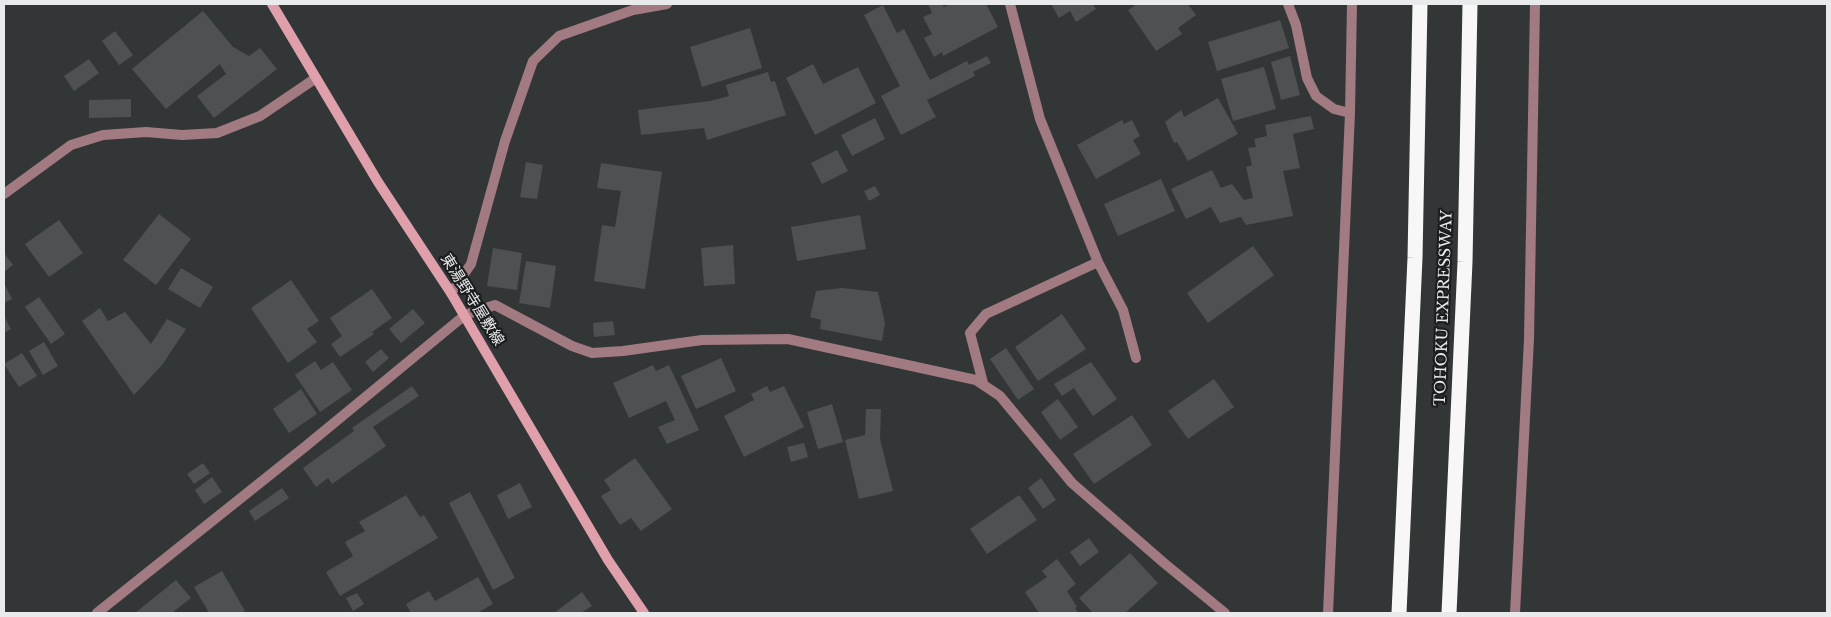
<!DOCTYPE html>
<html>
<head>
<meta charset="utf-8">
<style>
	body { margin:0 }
	#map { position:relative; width:1831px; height:617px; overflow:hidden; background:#333637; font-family:"Libre Baskerville",serif }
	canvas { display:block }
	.frame { position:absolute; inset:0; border:5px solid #e9eaeb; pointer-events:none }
</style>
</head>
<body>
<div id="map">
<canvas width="1831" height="617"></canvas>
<div class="frame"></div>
</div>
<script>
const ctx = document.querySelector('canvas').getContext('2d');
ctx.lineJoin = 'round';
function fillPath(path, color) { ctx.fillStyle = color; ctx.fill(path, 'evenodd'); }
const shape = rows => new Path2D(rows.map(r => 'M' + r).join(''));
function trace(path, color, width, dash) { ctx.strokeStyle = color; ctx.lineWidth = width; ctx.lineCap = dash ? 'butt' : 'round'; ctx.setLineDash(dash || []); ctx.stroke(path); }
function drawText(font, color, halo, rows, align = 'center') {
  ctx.font = font + ' "Libre Baskerville","Noto Sans JP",serif'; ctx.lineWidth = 4.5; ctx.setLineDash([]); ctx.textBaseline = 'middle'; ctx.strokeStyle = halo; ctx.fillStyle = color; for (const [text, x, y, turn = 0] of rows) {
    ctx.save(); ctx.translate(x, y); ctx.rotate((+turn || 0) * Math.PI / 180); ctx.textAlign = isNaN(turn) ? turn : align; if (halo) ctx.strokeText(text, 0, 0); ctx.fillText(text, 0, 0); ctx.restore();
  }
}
const building = shape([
	[928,4,942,4,944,7,950,4,986,4,998,27,943,56,942,52,934,57,924,38,932,34,923,17,932,13],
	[1051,4,1093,4,1096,9,1076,22,1070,11,1059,18],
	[1137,4,1188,4,1196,15,1178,28,1182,34,1156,51,1128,10],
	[883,5,897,33,904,29,930,80,967,61,969,65,987,56,991,63,973,72,975,76,927,100,936,117,901,135,881,96,900,86,864,15],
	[203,11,233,47,249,56,260,48,277,69,214,118,197,96,226,74,220,64,166,109,132,69],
	[1280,20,1289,48,1217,71,1208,42],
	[750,28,762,68,702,87,690,47],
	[115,31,133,55,119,65,102,41],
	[1290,56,1300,95,1281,100,1271,62],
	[89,59,99,73,74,91,64,76],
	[813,64,823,84,858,67,876,103,815,135,786,78],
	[1264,67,1276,109,1233,121,1221,79],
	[768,72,771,82,775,81,786,115,707,140,704,128,641,135,638,110,710,101,729,96,726,85],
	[1218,98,1238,134,1188,161,1177,142,1174,143,1165,122,1181,110,1184,117],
	[131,99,131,117,89,118,89,100],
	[1311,116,1314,129,1293,134,1300,168,1283,171,1293,216,1246,225,1241,217,1220,223,1211,207,1186,219,1171,189,1212,170,1221,188,1232,184,1244,200,1253,198,1246,167,1252,165,1248,148,1256,147,1254,139,1267,136,1265,125],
	[875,118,885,139,852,156,841,135],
	[1122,120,1124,124,1132,120,1140,136,1133,140,1141,154,1096,179,1077,145],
	[837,150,848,171,822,184,811,163],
	[526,162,543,165,537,199,520,197],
	[601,163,662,172,645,289,594,281,602,225,615,227,621,191,597,188],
	[1161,179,1175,211,1118,236,1104,204],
	[875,186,880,195,869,201,864,191],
	[159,214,191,239,156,285,123,260],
	[860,215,866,249,797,261,791,227],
	[59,220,83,253,49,277,25,244],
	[733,245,735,284,704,286,701,248],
	[1253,246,1274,275,1208,323,1187,293],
	[493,248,522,253,517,290,487,286],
	[4,253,13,265,4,272],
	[526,261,556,266,550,308,519,303],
	[181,268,213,287,200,308,168,289],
	[291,280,319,321,307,329,317,342,288,363,251,308],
	[4,283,12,299,4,303],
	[842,288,878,292,885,323,882,341,820,329,821,320,810,317,816,291],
	[372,289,392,318,372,332,374,334,340,357,331,344,342,336,330,318],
	[39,297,65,334,51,344,25,307],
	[100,308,108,321,125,312,151,344,167,319,186,329,162,365,134,395,82,321],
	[413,309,425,323,401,343,389,329],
	[1062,314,1086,349,1038,381,1015,347],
	[4,316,11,329,4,333],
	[613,321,615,335,594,337,593,323],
	[44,342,58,366,43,375,29,351],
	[1006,348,1034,389,1018,400,990,359],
	[381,349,389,358,373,372,365,362],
	[22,353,37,376,19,387,4,364],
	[721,358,736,391,696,409,681,376],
	[315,361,321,370,333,362,352,390,320,412,295,375],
	[1091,362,1117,399,1093,416,1074,388,1062,396,1054,384],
	[653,365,656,371,669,365,699,430,667,444,658,427,675,420,666,401,629,418,613,383],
	[1214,379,1234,407,1188,439,1168,411],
	[412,386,419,396,373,427,386,446,332,484,328,478,316,487,303,468,354,431,352,428],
	[767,386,770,392,784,386,804,427,744,457,724,416,754,400,751,394],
	[301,389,317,414,289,433,273,409],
	[1058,399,1078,427,1060,440,1041,412],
	[832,404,843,442,818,449,807,412],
	[866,409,881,409,880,439,893,491,859,499,845,440,865,435],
	[1132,415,1152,445,1094,484,1073,454],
	[804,443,808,457,791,462,787,447],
	[635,458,672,509,641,531,631,518,620,525,601,496,611,490,604,480],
	[203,463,210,473,194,484,187,474],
	[212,477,222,492,204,504,195,490],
	[1041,478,1056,500,1043,509,1028,488],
	[520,483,532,507,508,519,497,495],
	[282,488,289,498,255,521,249,511],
	[470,492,515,578,493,590,449,503],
	[406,495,420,517,424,515,438,538,340,596,326,572,353,556,345,542,365,531,359,522],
	[1019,495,1037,520,987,554,970,529],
	[1089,538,1099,552,1080,566,1070,552],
	[1130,553,1158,583,1125,613,1093,613,1079,598],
	[1057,559,1076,584,1067,591,1077,607,1075,608,1078,613,1039,613,1025,592,1047,577,1042,571],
	[222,571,245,611,241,613,209,613,194,587],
	[478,577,493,604,477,613,411,613,406,604,429,591,435,601],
	[176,580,191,598,172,613,135,613],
	[582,592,592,606,581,613,554,613],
	[357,593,364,604,353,611,346,598]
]);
const street = shape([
	[1010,4,1040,119,1098,262,1123,310,1136,358],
	[1288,4,1296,25,1307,78,1316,96,1334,109,1350,113],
	[4,194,71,145,103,135,146,132,182,135,217,133,260,116,316,78],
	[451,293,471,264,505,141,533,61,559,36,633,10,667,4],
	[983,383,970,333,986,314,1098,262],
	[97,613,306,446,465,315,495,305,572,346,592,353,623,351,702,340,788,339,976,380,1000,396,1072,483,1164,563,1225,613],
	[1328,613,1350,113,1352,4],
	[1515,613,1529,339,1535,4]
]);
const secondary = shape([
	[272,4,378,182,451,293,608,560,644,613]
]);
const highway = shape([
	[1399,613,1415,258,1420,4],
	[1449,613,1465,262,1470,4]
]);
const streetNames = [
	["東湯野寺屋敷線",472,300,58],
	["TOHOKU EXPRESSWAY",1444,308,-88]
];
fillPath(building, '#4e5052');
trace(street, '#a27a81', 10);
trace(secondary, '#dfa0ab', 10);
trace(highway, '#f7f7f7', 15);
drawText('15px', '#e9eaeb', '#1c1d1e', streetNames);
</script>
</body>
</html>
